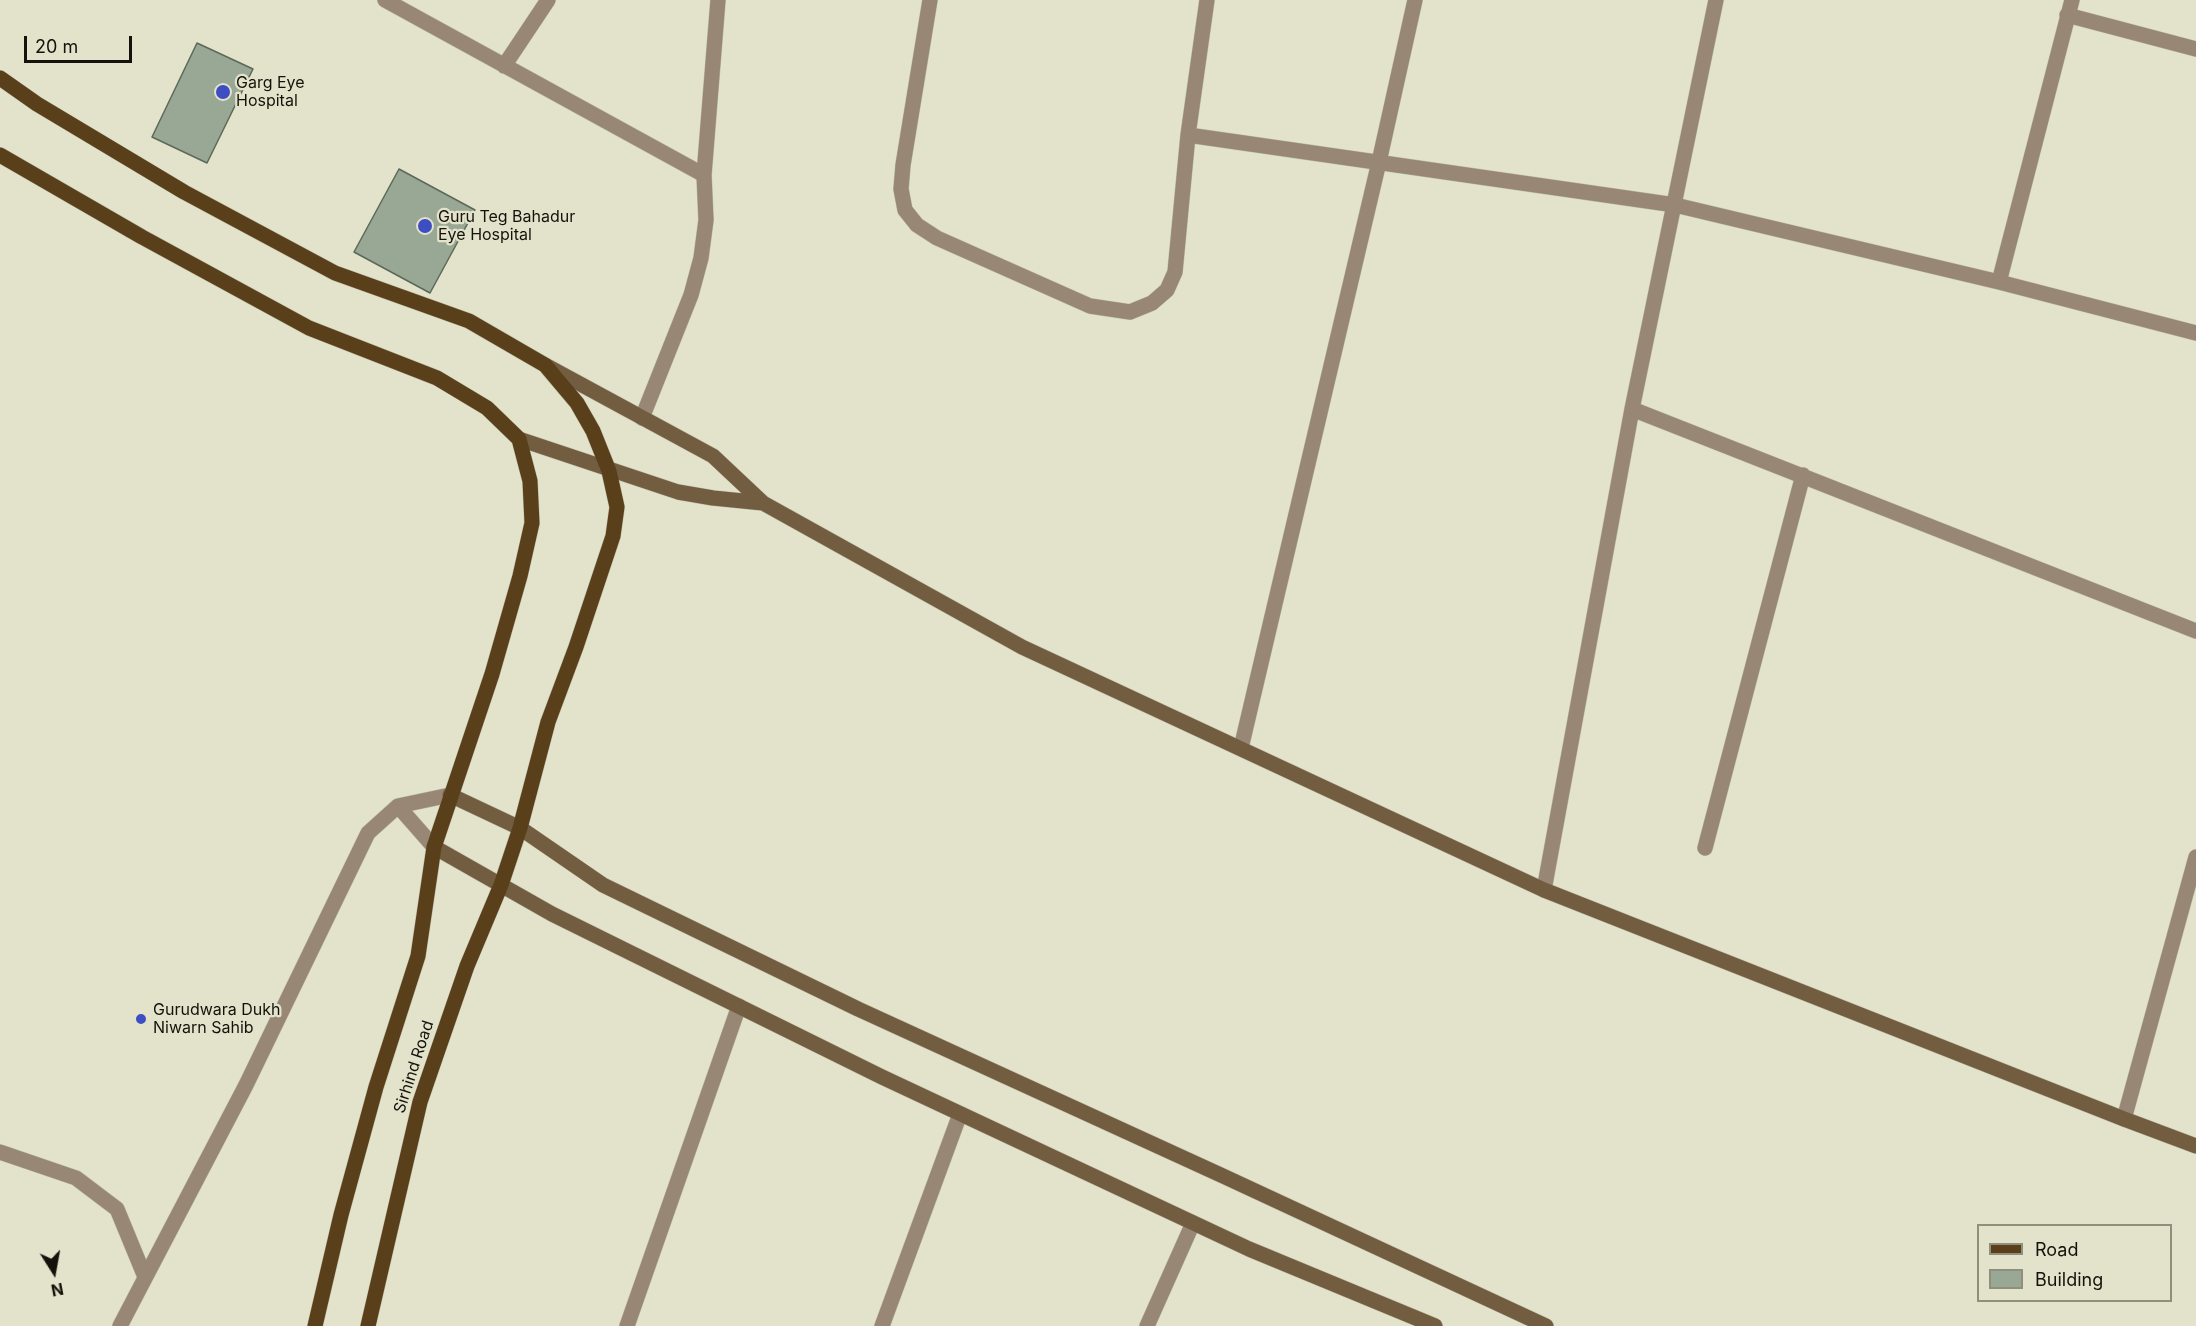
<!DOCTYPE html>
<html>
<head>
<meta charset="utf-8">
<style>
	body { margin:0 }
	#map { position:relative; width:2196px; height:1326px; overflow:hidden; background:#e3e2cb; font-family:Inter,sans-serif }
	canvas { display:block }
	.legend { position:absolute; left:1977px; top:1224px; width:195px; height:78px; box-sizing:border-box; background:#e3e2cb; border:2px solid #908f7e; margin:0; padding:8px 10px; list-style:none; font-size:18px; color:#13130b }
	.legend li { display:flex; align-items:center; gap:12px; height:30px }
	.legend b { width:30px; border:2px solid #908f7e }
	.north { position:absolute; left:24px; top:1242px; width:60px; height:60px; -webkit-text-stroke:4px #e3e2cb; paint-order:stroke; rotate:169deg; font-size:16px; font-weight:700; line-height:24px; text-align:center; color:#13130b }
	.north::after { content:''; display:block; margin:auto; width:21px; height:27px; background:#13130b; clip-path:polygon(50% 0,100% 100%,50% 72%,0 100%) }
	.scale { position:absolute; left:24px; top:36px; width:108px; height:27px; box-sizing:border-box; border:3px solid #13130b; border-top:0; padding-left:8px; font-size:18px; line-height:21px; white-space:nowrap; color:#13130b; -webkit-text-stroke:4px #e3e2cb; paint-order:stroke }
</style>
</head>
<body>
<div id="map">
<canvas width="2196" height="1326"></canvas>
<ul class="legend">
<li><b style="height:8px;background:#5a3f1b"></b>Road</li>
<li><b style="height:16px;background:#99a795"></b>Building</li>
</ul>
<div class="north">N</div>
<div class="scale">20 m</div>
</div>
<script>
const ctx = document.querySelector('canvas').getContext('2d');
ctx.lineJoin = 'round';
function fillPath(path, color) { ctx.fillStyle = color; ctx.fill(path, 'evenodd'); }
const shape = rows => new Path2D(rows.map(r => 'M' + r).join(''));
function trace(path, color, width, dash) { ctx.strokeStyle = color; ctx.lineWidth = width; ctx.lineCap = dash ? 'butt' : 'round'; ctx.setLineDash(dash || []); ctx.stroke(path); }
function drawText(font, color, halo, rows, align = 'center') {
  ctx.font = font + ' Inter,sans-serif'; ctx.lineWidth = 4.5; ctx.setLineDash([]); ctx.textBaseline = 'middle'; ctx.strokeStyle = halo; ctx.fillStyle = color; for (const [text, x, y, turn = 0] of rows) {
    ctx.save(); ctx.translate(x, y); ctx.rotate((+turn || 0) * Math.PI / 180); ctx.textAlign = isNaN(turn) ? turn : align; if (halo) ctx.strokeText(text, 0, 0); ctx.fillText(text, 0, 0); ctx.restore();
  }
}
const building = shape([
	[197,43,253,69,207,163,152,137,197,43],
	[399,169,475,210,430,293,354,252,399,169]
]);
const street = shape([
	[385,0,704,175,718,0],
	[930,0,903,165,901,189,905,210,917,225,937,238,1090,306,1130,312,1152,303,1167,290,1175,272,1188,135,1207,0],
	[2067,15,2196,49],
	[504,66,548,0],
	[1188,135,1675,205,1999,282,2196,333],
	[1999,282,2072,0],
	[1632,409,2196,631],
	[642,418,691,295,701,258,706,220,704,175],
	[1241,748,1379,162,1415,0],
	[398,806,434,847],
	[1705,848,1803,475],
	[1544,890,1632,409,1716,0],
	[2124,1119,2196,857],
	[0,1152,76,1178,117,1209,145,1277],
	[120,1326,246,1085,368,833,398,806,450,795],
	[627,1326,739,1006],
	[882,1326,960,1114],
	[1147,1326,1193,1223]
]);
const secondary = shape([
	[547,366,713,456,763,503,1022,647,1544,890,2124,1119,2196,1146],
	[519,439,678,492,713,498,763,503],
	[450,795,520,828,603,885,858,1009,1223,1176,1546,1326],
	[434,847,552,914,882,1077,1249,1249,1435,1326]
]);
const primary = shape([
	[0,78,37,104,184,192,335,273,469,321,545,365,577,403,593,431,609,471,617,507,613,536,576,647,548,722,520,828,501,885,467,966,420,1102,368,1326],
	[0,155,142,237,309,328,437,378,487,408,519,439,530,481,532,523,520,576,492,674,434,847,418,956,376,1087,341,1215,315,1326]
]);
const markers = [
	[223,92,8,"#3d4ec2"],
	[425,226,8,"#3d4ec2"],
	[141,1019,6,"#3d4ec2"]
];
const poiNames = [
	["Garg Eye",236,83],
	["Hospital",236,101],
	["Guru Teg Bahadur",438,217],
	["Eye Hospital",438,235],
	["Gurudwara Dukh",153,1010],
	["Niwarn Sahib",153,1028]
];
const streetNames = [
	["Sirhind Road",414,1067,-72]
];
fillPath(building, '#99a795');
trace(building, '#5c6958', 1.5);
trace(street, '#bebda8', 16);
trace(secondary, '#bebda8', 16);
trace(primary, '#bebda8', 16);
trace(street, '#978774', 15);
trace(secondary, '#735d41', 15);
trace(primary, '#5a3f1b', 15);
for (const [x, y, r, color] of markers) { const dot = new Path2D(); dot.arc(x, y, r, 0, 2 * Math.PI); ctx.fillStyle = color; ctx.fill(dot); trace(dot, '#e3e2cb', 2); }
drawText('16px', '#13130b', '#e3e2cb', poiNames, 'left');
drawText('16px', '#13130b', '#e3e2cb', streetNames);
</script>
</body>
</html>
